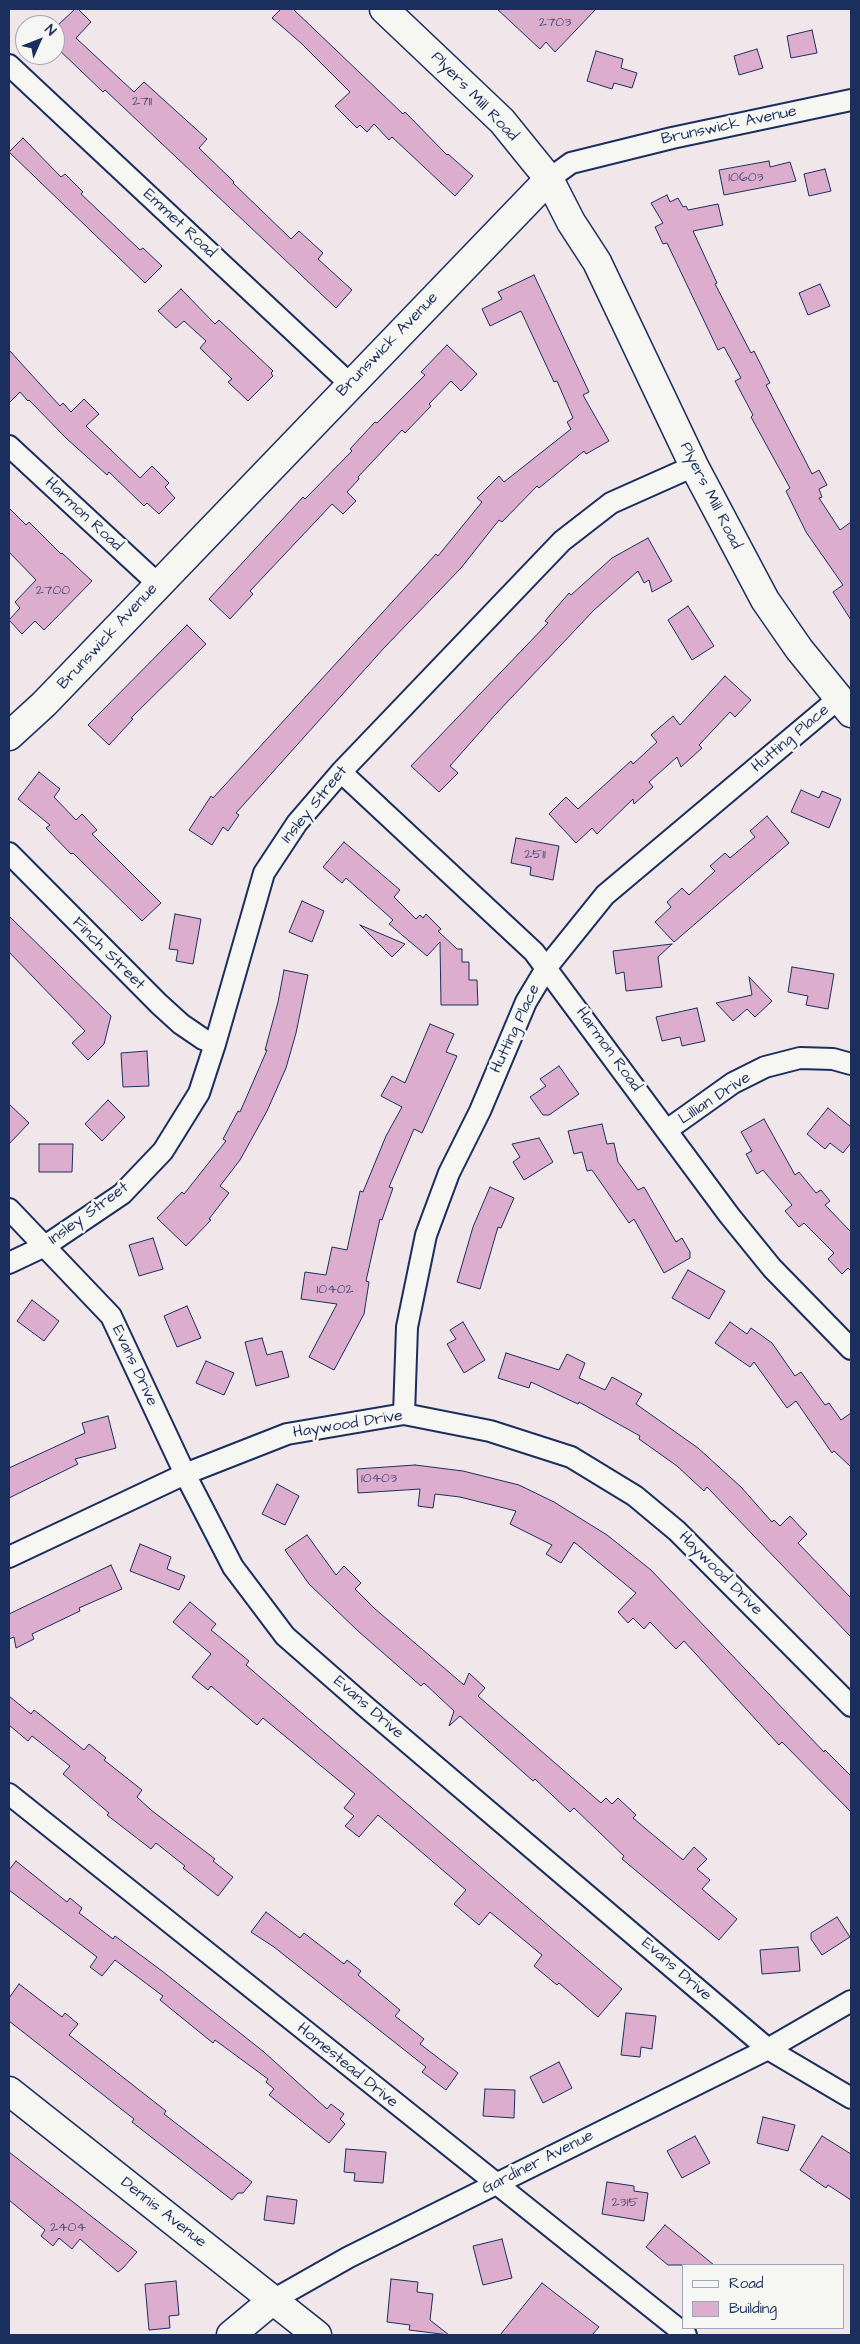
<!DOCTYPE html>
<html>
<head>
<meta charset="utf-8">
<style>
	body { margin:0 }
	#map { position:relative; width:860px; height:2344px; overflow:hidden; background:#f1e7eb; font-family:"Architects Daughter",sans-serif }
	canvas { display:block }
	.frame { position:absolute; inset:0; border:10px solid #1b2f5e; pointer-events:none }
	.legend { position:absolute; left:682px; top:2264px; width:162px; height:65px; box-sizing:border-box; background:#f6f6f2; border:1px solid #9ea6b7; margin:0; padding:6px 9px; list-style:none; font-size:15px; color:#1b2f5e }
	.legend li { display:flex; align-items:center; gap:10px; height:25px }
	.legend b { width:25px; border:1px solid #9ea6b7 }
	.north { position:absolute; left:15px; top:15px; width:50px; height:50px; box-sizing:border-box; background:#f6f6f2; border:1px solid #9ea6b7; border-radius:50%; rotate:46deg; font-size:14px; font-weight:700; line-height:20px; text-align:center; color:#1b2f5e }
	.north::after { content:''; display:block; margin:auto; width:18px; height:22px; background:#1b2f5e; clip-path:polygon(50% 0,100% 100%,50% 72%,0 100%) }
</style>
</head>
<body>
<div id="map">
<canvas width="860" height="2344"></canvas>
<div class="frame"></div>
<ul class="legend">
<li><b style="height:6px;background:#f6f6f2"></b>Road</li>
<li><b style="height:14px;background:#ddadce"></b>Building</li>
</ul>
<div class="north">N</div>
</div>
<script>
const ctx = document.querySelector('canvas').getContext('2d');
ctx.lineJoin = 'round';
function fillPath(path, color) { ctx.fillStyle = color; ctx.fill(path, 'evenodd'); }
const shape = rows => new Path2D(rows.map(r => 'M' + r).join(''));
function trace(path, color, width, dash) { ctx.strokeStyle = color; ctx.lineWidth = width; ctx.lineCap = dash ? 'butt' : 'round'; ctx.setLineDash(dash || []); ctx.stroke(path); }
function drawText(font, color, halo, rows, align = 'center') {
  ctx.font = font + ' "Architects Daughter",sans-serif'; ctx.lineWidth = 5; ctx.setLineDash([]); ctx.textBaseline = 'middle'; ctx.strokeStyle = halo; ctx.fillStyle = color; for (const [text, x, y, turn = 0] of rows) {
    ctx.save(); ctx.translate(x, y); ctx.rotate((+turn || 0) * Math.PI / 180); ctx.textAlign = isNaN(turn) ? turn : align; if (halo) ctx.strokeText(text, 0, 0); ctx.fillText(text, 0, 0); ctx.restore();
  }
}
const building = shape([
	[75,9,78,9,91,22,76,38,134,92,144,82,207,139,199,148,234,182,233,183,291,239,299,231,323,253,318,259,352,290,336,308,105,90,103,92,55,46,55,28,75,9],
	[281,9,293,9,403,114,405,112,447,155,448,154,473,176,455,196,392,137,389,140,374,124,367,132,360,125,357,128,335,106,350,92,301,43,272,18,281,9],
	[497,9,596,9,555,52,546,42,540,49,497,9],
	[812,30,817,53,791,58,787,36,812,30],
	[757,49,763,68,739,75,734,56,757,49],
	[596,51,623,59,621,68,637,73,632,88,614,83,612,89,587,81,596,51],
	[23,138,61,177,65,174,83,192,81,194,140,250,143,248,162,266,145,283,9,152,23,138],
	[769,161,770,167,790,162,796,181,724,195,719,170,769,161],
	[825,169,831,191,809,196,804,174,825,169],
	[667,195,670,202,678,198,683,207,686,206,688,210,718,204,723,225,693,231,717,283,715,284,751,353,754,351,770,383,766,385,805,460,812,474,819,470,827,485,819,489,822,497,819,498,840,530,851,522,851,620,833,592,843,585,806,532,786,491,790,488,751,417,753,415,735,381,741,378,724,347,718,350,667,243,663,244,655,227,663,223,651,203,667,195],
	[534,275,589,392,583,395,609,441,586,454,584,451,539,488,537,486,502,522,499,520,461,568,384,648,236,813,239,815,228,831,223,827,212,845,189,830,211,796,213,798,436,554,438,556,482,502,477,498,499,476,504,482,571,429,567,422,573,418,557,381,554,382,521,311,490,326,482,309,502,299,498,292,534,275],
	[820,284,830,306,808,315,799,293,820,284],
	[181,289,215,324,219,320,273,371,271,373,273,376,248,401,228,382,232,379,200,348,206,341,184,321,176,328,158,311,181,289],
	[447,345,477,374,461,391,451,381,429,404,431,406,405,433,402,430,358,477,359,479,347,492,356,501,343,514,332,504,250,591,253,594,230,619,209,599,303,497,305,499,352,451,350,449,375,422,377,423,425,375,421,372,447,345],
	[9,350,60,406,63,403,71,412,84,399,99,414,86,426,140,478,152,466,169,483,165,487,175,498,159,514,147,503,144,506,109,472,107,475,66,438,29,400,28,401,20,392,9,403,9,350],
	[9,508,26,525,29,522,61,554,62,553,92,581,44,630,35,621,22,634,9,620,20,608,15,602,36,580,9,552,9,508],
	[648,538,672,581,652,592,649,580,644,583,638,571,594,610,495,715,450,766,458,773,439,792,411,766,548,623,545,621,569,593,571,595,612,558,648,538],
	[688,606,714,646,692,660,668,620,688,606],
	[187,625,206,644,131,718,133,719,109,745,88,725,187,625],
	[725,676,751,700,735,717,730,712,699,745,702,748,681,767,677,757,649,782,653,787,634,804,633,799,597,834,592,828,576,843,549,814,566,797,578,809,631,761,633,764,657,742,651,735,673,716,680,725,725,676],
	[39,772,60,789,54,797,76,820,82,814,97,830,92,834,161,903,142,921,73,853,71,854,46,828,50,825,18,799,39,772],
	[801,790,819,798,822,791,841,799,829,828,791,812,801,790],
	[767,816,789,843,674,942,655,922,671,907,667,902,682,888,689,895,715,871,710,866,725,853,730,858,755,837,750,831,767,816],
	[516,838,559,846,553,880,530,875,531,867,511,863,516,838],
	[344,842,400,890,394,897,416,919,420,915,423,918,426,914,441,929,438,931,457,949,462,949,462,962,469,962,469,980,477,980,478,1005,441,1005,440,942,427,956,389,924,393,920,346,878,342,883,323,867,344,842],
	[302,901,324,911,312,942,289,932,302,901],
	[175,914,201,919,193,964,176,961,178,950,169,949,175,914],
	[9,916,111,1016,104,1044,88,1060,72,1043,85,1031,9,952,9,916],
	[360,925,405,944,392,957,360,925],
	[672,944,658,957,662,987,626,991,624,972,616,974,613,951,672,944],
	[792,967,834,974,828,1009,806,1005,808,996,788,992,792,967],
	[284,970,308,975,296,1033,286,1068,267,1111,240,1160,220,1186,229,1193,209,1219,211,1220,186,1246,157,1218,182,1192,184,1194,226,1141,223,1139,238,1111,240,1112,267,1050,265,1050,278,1002,284,970],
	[749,977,772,1001,755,1017,747,1009,733,1021,716,1003,752,995,749,977],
	[697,1008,705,1041,682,1046,680,1037,662,1041,656,1017,697,1008],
	[430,1024,454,1034,446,1052,457,1056,422,1133,414,1129,389,1187,393,1188,382,1220,380,1219,366,1281,369,1282,364,1314,334,1370,309,1357,337,1304,301,1299,305,1272,326,1275,332,1247,347,1250,360,1191,363,1192,386,1136,402,1107,381,1096,392,1076,405,1083,430,1024],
	[147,1051,149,1086,123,1087,121,1053,147,1051],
	[559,1066,579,1094,549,1115,543,1115,530,1097,546,1086,540,1079,559,1066],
	[108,1100,125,1117,102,1141,85,1124,108,1100],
	[9,1104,29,1123,9,1144,9,1104],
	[828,1108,851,1127,851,1143,843,1153,830,1143,825,1149,807,1134,828,1108],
	[764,1119,795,1175,799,1172,816,1193,821,1190,830,1201,825,1205,851,1232,851,1271,848,1268,842,1274,828,1259,834,1253,804,1223,799,1227,785,1211,792,1205,763,1170,757,1174,746,1154,752,1151,741,1132,764,1119],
	[602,1124,607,1144,614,1143,618,1162,638,1190,644,1187,676,1242,682,1238,690,1252,690,1258,664,1273,634,1219,629,1223,592,1170,587,1171,582,1152,574,1154,568,1131,602,1124],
	[539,1138,553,1162,524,1180,513,1162,520,1157,512,1144,539,1138],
	[39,1144,73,1144,72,1172,39,1172,39,1144],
	[490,1187,514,1198,501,1228,498,1227,480,1289,457,1282,473,1227,490,1187],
	[153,1238,163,1269,139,1276,129,1245,153,1238],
	[688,1270,725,1291,709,1319,672,1298,688,1270],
	[32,1300,59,1321,44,1341,17,1321,32,1300],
	[187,1306,201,1338,177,1347,164,1316,187,1306],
	[463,1322,485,1360,464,1373,447,1344,456,1339,450,1330,463,1322],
	[730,1322,747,1334,751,1328,772,1343,795,1376,801,1372,825,1405,829,1403,841,1420,851,1413,851,1467,834,1451,832,1453,796,1401,787,1408,754,1362,750,1367,715,1343,730,1322],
	[262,1338,267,1355,282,1351,289,1377,256,1386,245,1342,262,1338],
	[506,1353,559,1370,567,1354,585,1363,579,1378,605,1390,612,1377,642,1394,636,1404,698,1448,741,1487,772,1522,774,1520,780,1526,790,1516,807,1534,798,1543,851,1598,851,1637,707,1487,704,1491,677,1466,639,1439,640,1436,579,1402,578,1404,531,1382,529,1388,498,1378,506,1353],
	[206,1361,234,1373,224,1395,196,1383,206,1361],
	[108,1416,116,1448,75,1459,78,1464,9,1498,9,1468,85,1433,82,1423,108,1416],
	[415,1465,463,1471,519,1485,554,1502,607,1535,651,1570,824,1752,825,1750,851,1776,851,1812,782,1742,779,1745,684,1641,676,1649,650,1622,644,1629,633,1618,628,1623,618,1612,636,1593,574,1542,561,1563,546,1554,552,1545,510,1524,516,1511,460,1497,435,1494,433,1508,418,1506,420,1489,358,1493,357,1469,415,1465],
	[277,1484,299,1496,285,1525,262,1514,277,1484],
	[307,1535,336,1575,344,1566,361,1583,355,1589,374,1608,464,1685,469,1673,485,1688,478,1696,601,1803,606,1798,612,1804,618,1798,636,1815,633,1818,683,1860,694,1847,707,1859,697,1869,710,1880,702,1889,737,1919,719,1940,622,1859,624,1856,574,1808,570,1812,535,1779,533,1781,460,1716,449,1726,454,1711,424,1683,421,1686,358,1631,309,1584,285,1550,307,1535],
	[140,1544,171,1557,167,1569,185,1576,179,1590,130,1571,140,1544],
	[111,1565,122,1589,79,1608,80,1611,32,1634,34,1639,16,1648,14,1637,9,1639,9,1614,111,1565],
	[190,1602,216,1624,211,1630,249,1661,246,1665,622,1989,598,2017,559,1983,557,1985,534,1966,542,1955,490,1912,479,1925,454,1904,466,1890,378,1815,359,1837,345,1826,354,1816,344,1808,355,1794,263,1718,257,1725,211,1686,208,1690,192,1677,211,1654,173,1622,190,1602],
	[9,1696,31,1714,34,1710,84,1750,89,1744,106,1758,104,1760,142,1790,137,1797,151,1810,215,1859,213,1861,233,1877,218,1896,183,1868,185,1866,156,1843,151,1849,107,1815,109,1813,63,1774,70,1766,32,1736,28,1741,9,1725,9,1696],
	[16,1861,67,1902,70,1898,82,1908,79,1913,113,1939,115,1936,162,1971,264,2052,327,2109,331,2104,344,2114,340,2119,345,2124,329,2143,269,2095,274,2089,266,2082,268,2079,215,2040,213,2043,160,2000,163,1996,115,1960,102,1976,90,1967,97,1957,9,1890,9,1870,16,1861],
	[266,1912,300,1938,304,1933,344,1964,347,1960,361,1971,358,1975,400,2010,395,2016,424,2039,420,2044,458,2073,446,2090,422,2072,426,2067,274,1947,251,1932,266,1912],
	[837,1917,850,1937,822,1955,811,1939,811,1933,837,1917],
	[798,1947,800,1971,762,1974,760,1950,798,1947],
	[19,1984,62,2017,65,2013,78,2024,69,2035,166,2111,164,2114,252,2182,243,2193,238,2193,232,2200,132,2122,134,2119,125,2112,9,2021,9,1998,19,1984],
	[626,2013,656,2016,652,2049,641,2047,640,2057,621,2055,626,2013],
	[559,2062,572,2088,543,2103,530,2077,559,2062],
	[485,2089,515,2090,514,2118,483,2116,485,2089],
	[763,2117,795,2125,788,2151,757,2143,763,2117],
	[695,2136,710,2163,682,2178,667,2151,695,2136],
	[822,2136,851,2154,851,2200,828,2185,826,2188,800,2170,822,2136],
	[346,2149,386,2152,383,2183,354,2181,355,2173,344,2172,346,2149],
	[9,2152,137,2252,123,2268,118,2272,80,2239,72,2249,59,2238,53,2246,41,2236,45,2230,9,2200,9,2152],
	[607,2182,634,2186,634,2191,648,2193,644,2221,602,2214,607,2182],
	[267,2196,297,2200,294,2224,264,2220,267,2196],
	[665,2225,714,2265,668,2265,646,2247,665,2225],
	[502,2239,512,2278,483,2285,473,2246,502,2239],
	[391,2279,418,2282,417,2292,433,2294,430,2320,449,2335,409,2330,410,2325,387,2322,391,2279],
	[176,2281,179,2315,169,2316,170,2328,149,2330,145,2284,176,2281],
	[542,2283,599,2327,592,2335,500,2335,542,2283]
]);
const street = shape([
	[9,65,350,384],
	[549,179,571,163,672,138,851,100],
	[9,446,158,584],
	[341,772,534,952,729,1215,772,1268,851,1349],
	[9,853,159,1004,181,1024,203,1039,215,1044],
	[667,1130,733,1083,765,1067,800,1058,833,1059,851,1064],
	[9,1209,111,1316,185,1474,233,1567,285,1636,366,1707,768,2049,851,2098],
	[9,1263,45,1246,122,1194,163,1151,199,1093,215,1044,264,873,297,823,341,772,562,541,611,503,694,466],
	[404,1414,407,1327,426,1235,449,1173,480,1111,526,1002,547,967,605,895,838,699],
	[9,1557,185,1474,287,1434,404,1414,490,1431,571,1457,635,1496,677,1531,851,1706],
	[9,1794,686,2335],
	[273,2300,349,2257,768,2049,851,2001]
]);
const secondary = shape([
	[384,9,502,121,549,179,571,222,597,262,694,466,765,600,799,649,851,713],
	[9,736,44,704,549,179],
	[9,2091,317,2335],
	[231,2335,273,2300]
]);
const numberNames = [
	["2703",555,23],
	["2711",142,102],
	["10603",746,178],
	["2700",53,591],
	["2511",535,855],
	["10402",335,1290],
	["10403",379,1479],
	["2315",625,2203],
	["2404",68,2228]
];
const streetNames = [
	["Plyers Mill Road",474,97,46],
	["Brunswick Avenue",729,126,-12],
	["Emmet Road",179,224,43],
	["Brunswick Avenue",388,345,-46],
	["Plyers Mill Road",710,496,63],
	["Harmon Road",83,515,43],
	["Brunswick Avenue",108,637,-47],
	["Hutting Place",791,739,-40],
	["Insley Street",315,805,-51],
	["Finch Street",108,954,45],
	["Hutting Place",516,1029,-65],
	["Harmon Road",608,1050,54],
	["Lillian Drive",715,1099,-33],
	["Insley Street",89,1214,-36],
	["Evans Drive",134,1366,65],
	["Haywood Drive",348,1425,-9],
	["Haywood Drive",720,1574,45],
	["Evans Drive",368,1708,41],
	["Evans Drive",676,1970,41],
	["Homestead Drive",347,2066,39],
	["Gardiner Avenue",538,2163,-27],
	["Dennis Avenue",163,2213,38]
];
fillPath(building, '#ddadce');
trace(building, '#1b2f5e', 1);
trace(street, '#1b2f5e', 24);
trace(secondary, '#1b2f5e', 31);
trace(street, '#f6f6f2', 20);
trace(secondary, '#f6f6f2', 28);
drawText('14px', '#4c4e7a', null, numberNames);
drawText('16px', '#1b2f5e', '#f6f6f2', streetNames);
</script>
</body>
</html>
